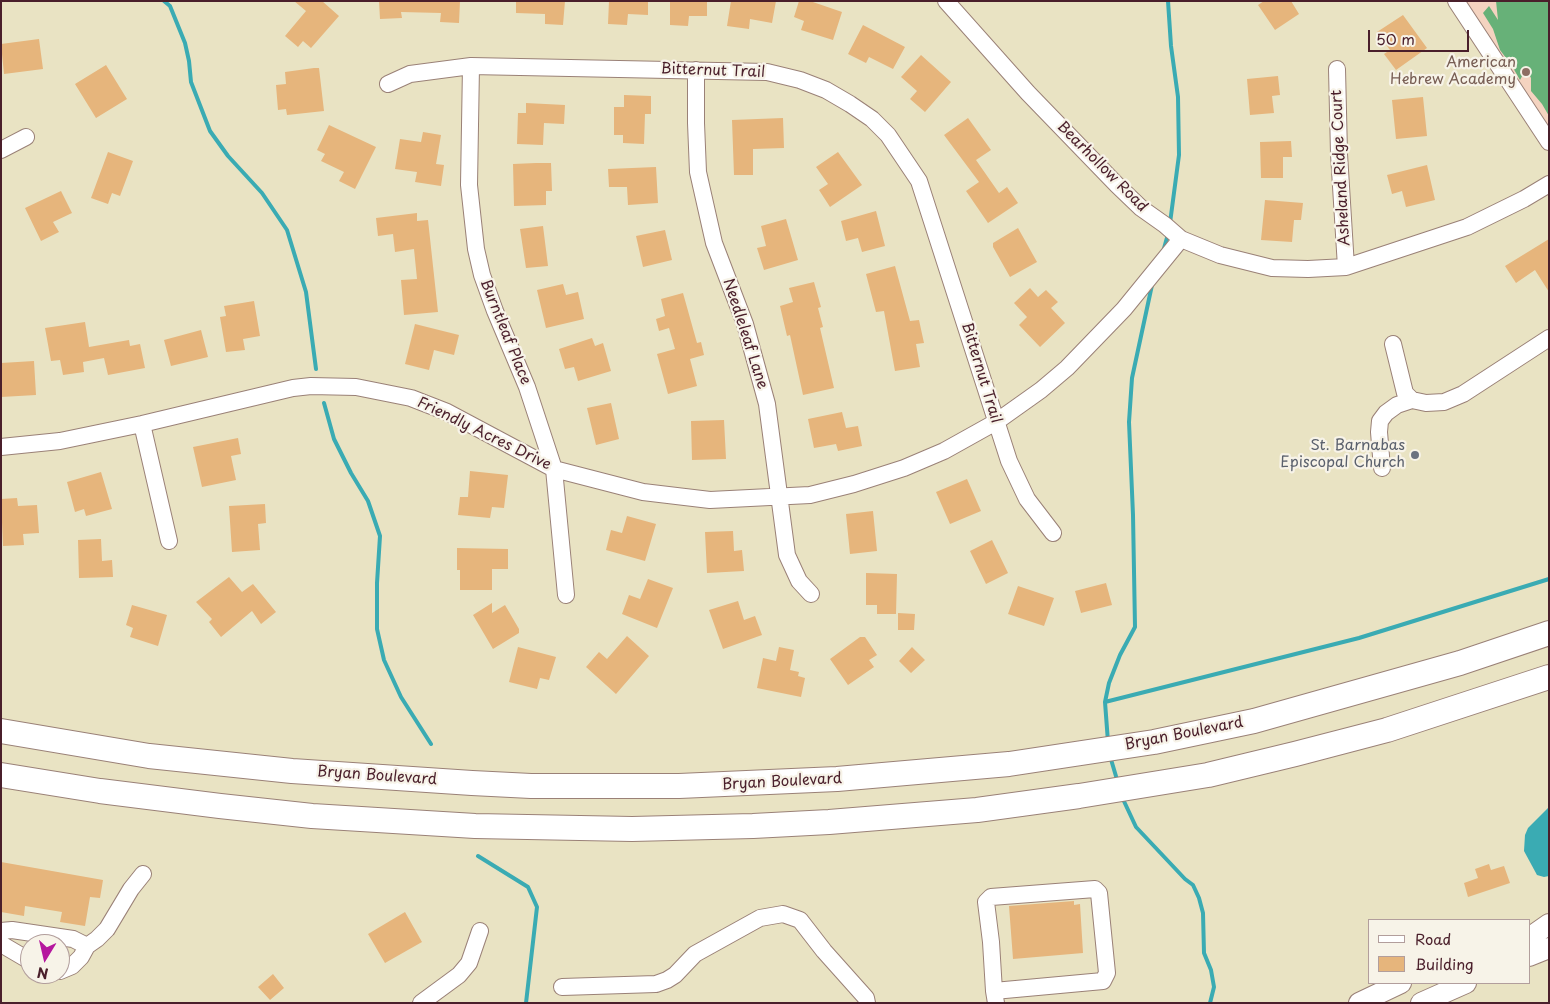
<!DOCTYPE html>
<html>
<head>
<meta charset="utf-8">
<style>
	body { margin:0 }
	#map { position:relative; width:1550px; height:1004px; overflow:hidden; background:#e9e3c3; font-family:"Playpen Sans",sans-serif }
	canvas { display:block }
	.frame { position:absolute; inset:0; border:2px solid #4a1f2b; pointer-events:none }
	.legend { position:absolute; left:1368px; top:919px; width:162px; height:65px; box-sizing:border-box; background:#f7f3e8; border:1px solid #b29e9c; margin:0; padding:6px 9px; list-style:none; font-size:15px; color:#4a1f2b }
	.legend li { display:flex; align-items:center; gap:10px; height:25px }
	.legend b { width:25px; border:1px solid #b29e9c }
	.north { position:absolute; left:20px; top:934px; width:50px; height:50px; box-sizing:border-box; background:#f7f3e8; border:1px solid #b29e9c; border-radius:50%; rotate:189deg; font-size:14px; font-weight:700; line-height:20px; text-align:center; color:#4a1f2b }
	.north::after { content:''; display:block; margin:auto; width:18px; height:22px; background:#b5179e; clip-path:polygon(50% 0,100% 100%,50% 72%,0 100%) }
	.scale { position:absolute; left:1368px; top:30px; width:101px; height:22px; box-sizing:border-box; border:2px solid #4a1f2b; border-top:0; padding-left:6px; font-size:15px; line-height:18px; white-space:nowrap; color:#4a1f2b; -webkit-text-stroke:4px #f7f3e8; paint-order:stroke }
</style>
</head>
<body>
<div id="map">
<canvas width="1550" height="1004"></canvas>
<div class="frame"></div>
<ul class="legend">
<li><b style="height:6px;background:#fff"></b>Road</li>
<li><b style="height:14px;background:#e6b57c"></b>Building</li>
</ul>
<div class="north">N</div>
<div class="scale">50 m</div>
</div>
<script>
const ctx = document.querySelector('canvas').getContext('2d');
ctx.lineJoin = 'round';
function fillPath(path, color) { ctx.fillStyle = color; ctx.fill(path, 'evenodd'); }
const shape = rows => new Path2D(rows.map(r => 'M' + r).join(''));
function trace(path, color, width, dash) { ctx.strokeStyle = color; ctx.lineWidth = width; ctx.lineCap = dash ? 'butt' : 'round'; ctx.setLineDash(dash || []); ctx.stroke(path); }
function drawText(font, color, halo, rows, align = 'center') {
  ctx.font = font + ' "Playpen Sans",sans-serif'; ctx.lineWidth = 4.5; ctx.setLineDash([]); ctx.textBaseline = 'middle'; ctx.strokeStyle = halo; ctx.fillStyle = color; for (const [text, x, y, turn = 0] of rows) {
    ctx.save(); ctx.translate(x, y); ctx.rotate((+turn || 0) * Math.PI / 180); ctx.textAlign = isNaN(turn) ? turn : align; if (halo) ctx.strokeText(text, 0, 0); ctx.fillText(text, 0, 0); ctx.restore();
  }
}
const built = shape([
	[1456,1,1549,1,1549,142]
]);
const forest = shape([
	[1496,1,1549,1,1549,116,1542,104,1531,91,1531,78,1526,69,1520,80,1512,66,1500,50,1493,29,1483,13,1489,6,1498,20]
]);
const water = shape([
	[1549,807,1549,876,1544,877,1537,875,1524,851,1525,835,1528,828]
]);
const stream = shape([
	[164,1,170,6,185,43,189,61,191,82,210,131,228,156,262,193,287,230,306,292,316,369],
	[1168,1,1171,46,1178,97,1179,155,1170,223],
	[1163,252,1168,234],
	[324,403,334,439,351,473,368,501,380,536,377,583,377,629,384,660,401,697,431,744],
	[1105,702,1359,638,1549,579],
	[1108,742,1105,702,1109,683,1120,655,1135,627,1133,515,1129,422,1132,378,1152,285],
	[1110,756,1118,783],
	[1122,797,1136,827,1185,879,1193,885,1199,898,1203,913,1204,953,1211,970,1214,987,1210,1003],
	[478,856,528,887,537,907,526,1003]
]);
const building = shape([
	[294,1,322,1,339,16,311,48,303,41,298,47,285,36,306,11],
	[379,1,460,1,459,23,440,22,441,13,401,12,402,18,380,19],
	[516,1,565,1,563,25,545,24,545,14,516,13],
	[609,1,648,1,648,15,628,14,627,25,608,24],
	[670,1,707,1,707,16,689,16,688,26,670,25],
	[731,1,776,1,772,23,750,19,749,29,727,26],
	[799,1,810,1,842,12,833,40,801,30,804,21,794,17],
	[1264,1,1291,1,1299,14,1275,30,1258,5],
	[1403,15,1427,48,1396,70,1384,54,1390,50,1377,32],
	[863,25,905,47,893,69,869,57,866,63,848,54],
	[39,39,43,69,4,74,1,44],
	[921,55,951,82,925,112,910,99,917,91,901,77],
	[106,65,127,99,96,118,75,84],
	[314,68,319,68,324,111,287,115,286,109,278,110,276,85,286,84,285,72],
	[1278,76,1280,95,1272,96,1274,113,1250,115,1247,79],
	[624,95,651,96,651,114,645,114,644,144,623,143,623,135,614,135,614,107,624,107],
	[1423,97,1427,136,1396,139,1392,100],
	[526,103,565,105,564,124,544,123,543,145,517,144,518,113,526,113],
	[783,118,784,148,753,149,753,175,734,175,732,120],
	[968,118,991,150,976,160,999,193,1007,187,1018,203,988,223,966,191,979,182,944,135],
	[329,125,376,147,355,189,339,181,344,172,321,161,325,154,317,150],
	[423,132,441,135,436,164,444,165,441,186,415,182,417,172,395,169,400,139,421,142],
	[1291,141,1292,157,1283,157,1283,178,1261,178,1260,142],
	[108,152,133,161,120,196,112,193,108,204,91,198],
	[838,152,862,185,830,207,819,190,828,184,816,167],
	[536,163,551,163,552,191,546,191,546,205,514,206,513,164],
	[1427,165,1435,200,1406,207,1402,191,1392,194,1387,175],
	[656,167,658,203,628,205,627,187,609,187,608,169],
	[61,191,72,213,53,222,59,232,41,241,25,208],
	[1265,200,1303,203,1301,220,1294,220,1292,242,1261,240],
	[876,211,885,246,862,252,858,238,846,241,841,221],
	[417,213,417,221,428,220,438,312,404,315,401,280,417,279,414,249,395,252,393,234,378,236,376,218],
	[786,219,798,260,764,270,757,248,766,246,761,226],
	[543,226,548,266,526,268,520,229],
	[1018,228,1037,262,1010,277,993,247,993,243],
	[665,230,672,260,643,267,636,236],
	[1549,239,1549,292,1535,270,1516,283,1505,266],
	[895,266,910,321,919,320,924,343,916,344,920,367,895,371,884,311,876,312,866,274],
	[814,282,821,307,818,308,823,327,820,328,834,388,803,395,790,335,787,336,780,306,793,302,789,288],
	[563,284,566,295,578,292,584,319,546,328,537,290],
	[1030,288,1038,297,1046,290,1058,302,1051,308,1065,323,1040,347,1019,325,1027,317,1014,303],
	[683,293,697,343,701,342,704,355,690,359,697,386,668,394,657,354,675,349,669,328,659,331,656,319,665,316,661,299],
	[254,301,260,336,243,339,245,350,226,352,220,317,226,316,224,306],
	[85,322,89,347,129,340,130,346,140,344,145,368,108,375,104,358,83,362,84,372,63,375,60,360,51,361,45,328],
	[415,324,459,335,454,355,434,350,429,370,405,364],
	[201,330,208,357,171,366,164,340],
	[592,338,595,346,603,343,611,371,578,381,574,367,565,369,559,349],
	[34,361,36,395,1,397,1,363],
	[611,403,619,439,596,445,587,408],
	[842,412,846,428,858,426,862,446,838,451,836,444,814,448,808,419],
	[724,420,726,459,692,460,691,421],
	[238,438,241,454,231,456,236,480,202,487,193,447],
	[470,471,508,475,504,508,492,507,490,518,458,515,460,497,468,497],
	[101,472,112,509,86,516,84,509,75,512,67,482],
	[967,479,981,511,950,524,936,492],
	[17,498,18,506,37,505,39,533,23,534,24,545,3,546,1,499],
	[265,504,266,523,258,524,260,550,232,552,229,506],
	[873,511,877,551,850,554,846,514],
	[627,516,656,524,645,561,606,550,611,530,622,533],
	[733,531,734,551,742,550,744,571,707,573,705,532],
	[101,539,102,561,112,560,113,577,79,578,78,540],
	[992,540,1008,573,986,584,970,551],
	[457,548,508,549,508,569,492,569,492,590,460,590,460,570,457,570],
	[866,573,897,574,896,614,877,614,877,605,866,605],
	[229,577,242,592,253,584,276,612,261,624,252,611,221,637,209,622,212,619,196,602],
	[648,579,673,588,657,628,622,614,629,595,640,599],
	[1106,583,1112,605,1081,613,1075,591],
	[1018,586,1054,598,1044,626,1008,614],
	[738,601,744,620,755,616,762,635,723,649,709,610],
	[492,603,492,613,505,605,519,629,519,633,493,649,473,615],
	[132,605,167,615,158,646,130,637,133,628,126,625],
	[898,613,915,614,914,630,898,630],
	[627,636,649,656,616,694,586,667,599,652,607,659],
	[860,637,865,637,877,655,869,660,874,667,848,685,830,659],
	[518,647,556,657,549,680,540,678,537,689,509,682],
	[779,647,794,650,790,670,799,672,798,676,805,678,801,697,757,688,763,658,776,661],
	[912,647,925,660,911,673,899,661],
	[1,862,103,880,100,898,90,897,85,926,60,922,62,912,25,906,24,916,1,912],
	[1489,864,1491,870,1504,866,1510,883,1468,897,1464,883,1478,878,1475,869],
	[1074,901,1074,905,1080,904,1083,953,1013,959,1009,906],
	[405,912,422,942,385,963,368,934],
	[273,974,284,988,270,1000,258,987]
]);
const minor = shape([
	[946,1,1028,93,1117,185,1141,208,1165,225,1181,239,1220,255,1272,268,1308,269,1346,267,1467,227,1524,199,1549,184],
	[1456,1,1549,142],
	[471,66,469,185,476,249,482,275,495,311,527,387,554,469,566,595],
	[1337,69,1339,154,1346,267],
	[696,70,696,123,698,172,714,243,745,324,767,404,787,555,799,581,811,594],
	[388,84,410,74,471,66,767,72,800,80,826,90,850,104,872,119,888,135,919,181,1009,461,1027,499,1053,533],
	[1,150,26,137],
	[1393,344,1405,393,1412,400,1426,403,1444,402,1463,394,1549,338],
	[142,424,169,541],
	[1,447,60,441,142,424,293,388,311,386,356,387,411,398,447,412,554,469,643,492,710,500,810,495,854,484,904,468,944,451,996,422,1041,390,1067,368,1124,309,1181,239],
	[1382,468,1379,432,1380,421,1386,413,1397,405,1412,400],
	[1,931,12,930,73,939,87,946,81,957,72,966,60,971],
	[1,944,30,961],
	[87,946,97,939,107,929,131,889,143,874],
	[562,987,656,984,667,980,675,975,695,954,760,918,783,914,800,920,824,951,866,998,867,1003],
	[994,991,1103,981,1107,973,1099,893,1095,889,991,897,986,902,991,942,994,991,996,1003],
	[421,1003,459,975,469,963,480,931]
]);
const major = shape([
	[1529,938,1549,924],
	[1529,956,1549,948],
	[1359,1003,1401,983],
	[1421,1003,1466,983]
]);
const highway = shape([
	[1,731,149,756,292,771,472,783,531,786,679,786,837,779,1009,764,1154,742,1254,721,1460,663,1549,633],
	[1,775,100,791,220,806,312,816,475,826,632,829,753,826,829,822,977,810,1079,796,1208,775,1295,754,1387,730,1549,677]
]);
const markers = [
	[1526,72,5,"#8d6e63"],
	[1415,455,5,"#6b7280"]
];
const educationNames = [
	["American",1516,63],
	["Hebrew Academy",1516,80]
];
const streetNames = [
	["Bitternut Trail",713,71,2],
	["Bearhollow Road",1102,167,45],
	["Asheland Ridge Court",1341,168,-93],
	["Burntleaf Place",505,332,68],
	["Needleleaf Lane",745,334,72],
	["Bitternut Trail",981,373,73],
	["Friendly Acres Drive",484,434,26],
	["Bryan Boulevard",1184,734,-11],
	["Bryan Boulevard",377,776,4],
	["Bryan Boulevard",782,782,-3]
];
const worshipNames = [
	["St. Barnabas",1405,446],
	["Episcopal Church",1405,463]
];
fillPath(built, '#f4d3c0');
fillPath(forest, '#67b178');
fillPath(water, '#3aabb3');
trace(stream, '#3aabb3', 4);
fillPath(building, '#e6b57c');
trace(minor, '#9a8177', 18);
trace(major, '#9a8177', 22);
trace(highway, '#9a8177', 26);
trace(minor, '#fff', 16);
trace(major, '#fff', 20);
trace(highway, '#fff', 24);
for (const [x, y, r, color] of markers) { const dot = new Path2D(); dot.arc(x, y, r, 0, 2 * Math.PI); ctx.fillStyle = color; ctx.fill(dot); trace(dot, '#f7f3e8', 2); }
drawText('15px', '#785e54', '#f7f3e8', educationNames, 'right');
drawText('15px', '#4a1f2b', '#f7f3e8', streetNames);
drawText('15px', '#5b616d', '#f7f3e8', worshipNames, 'right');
</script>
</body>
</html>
